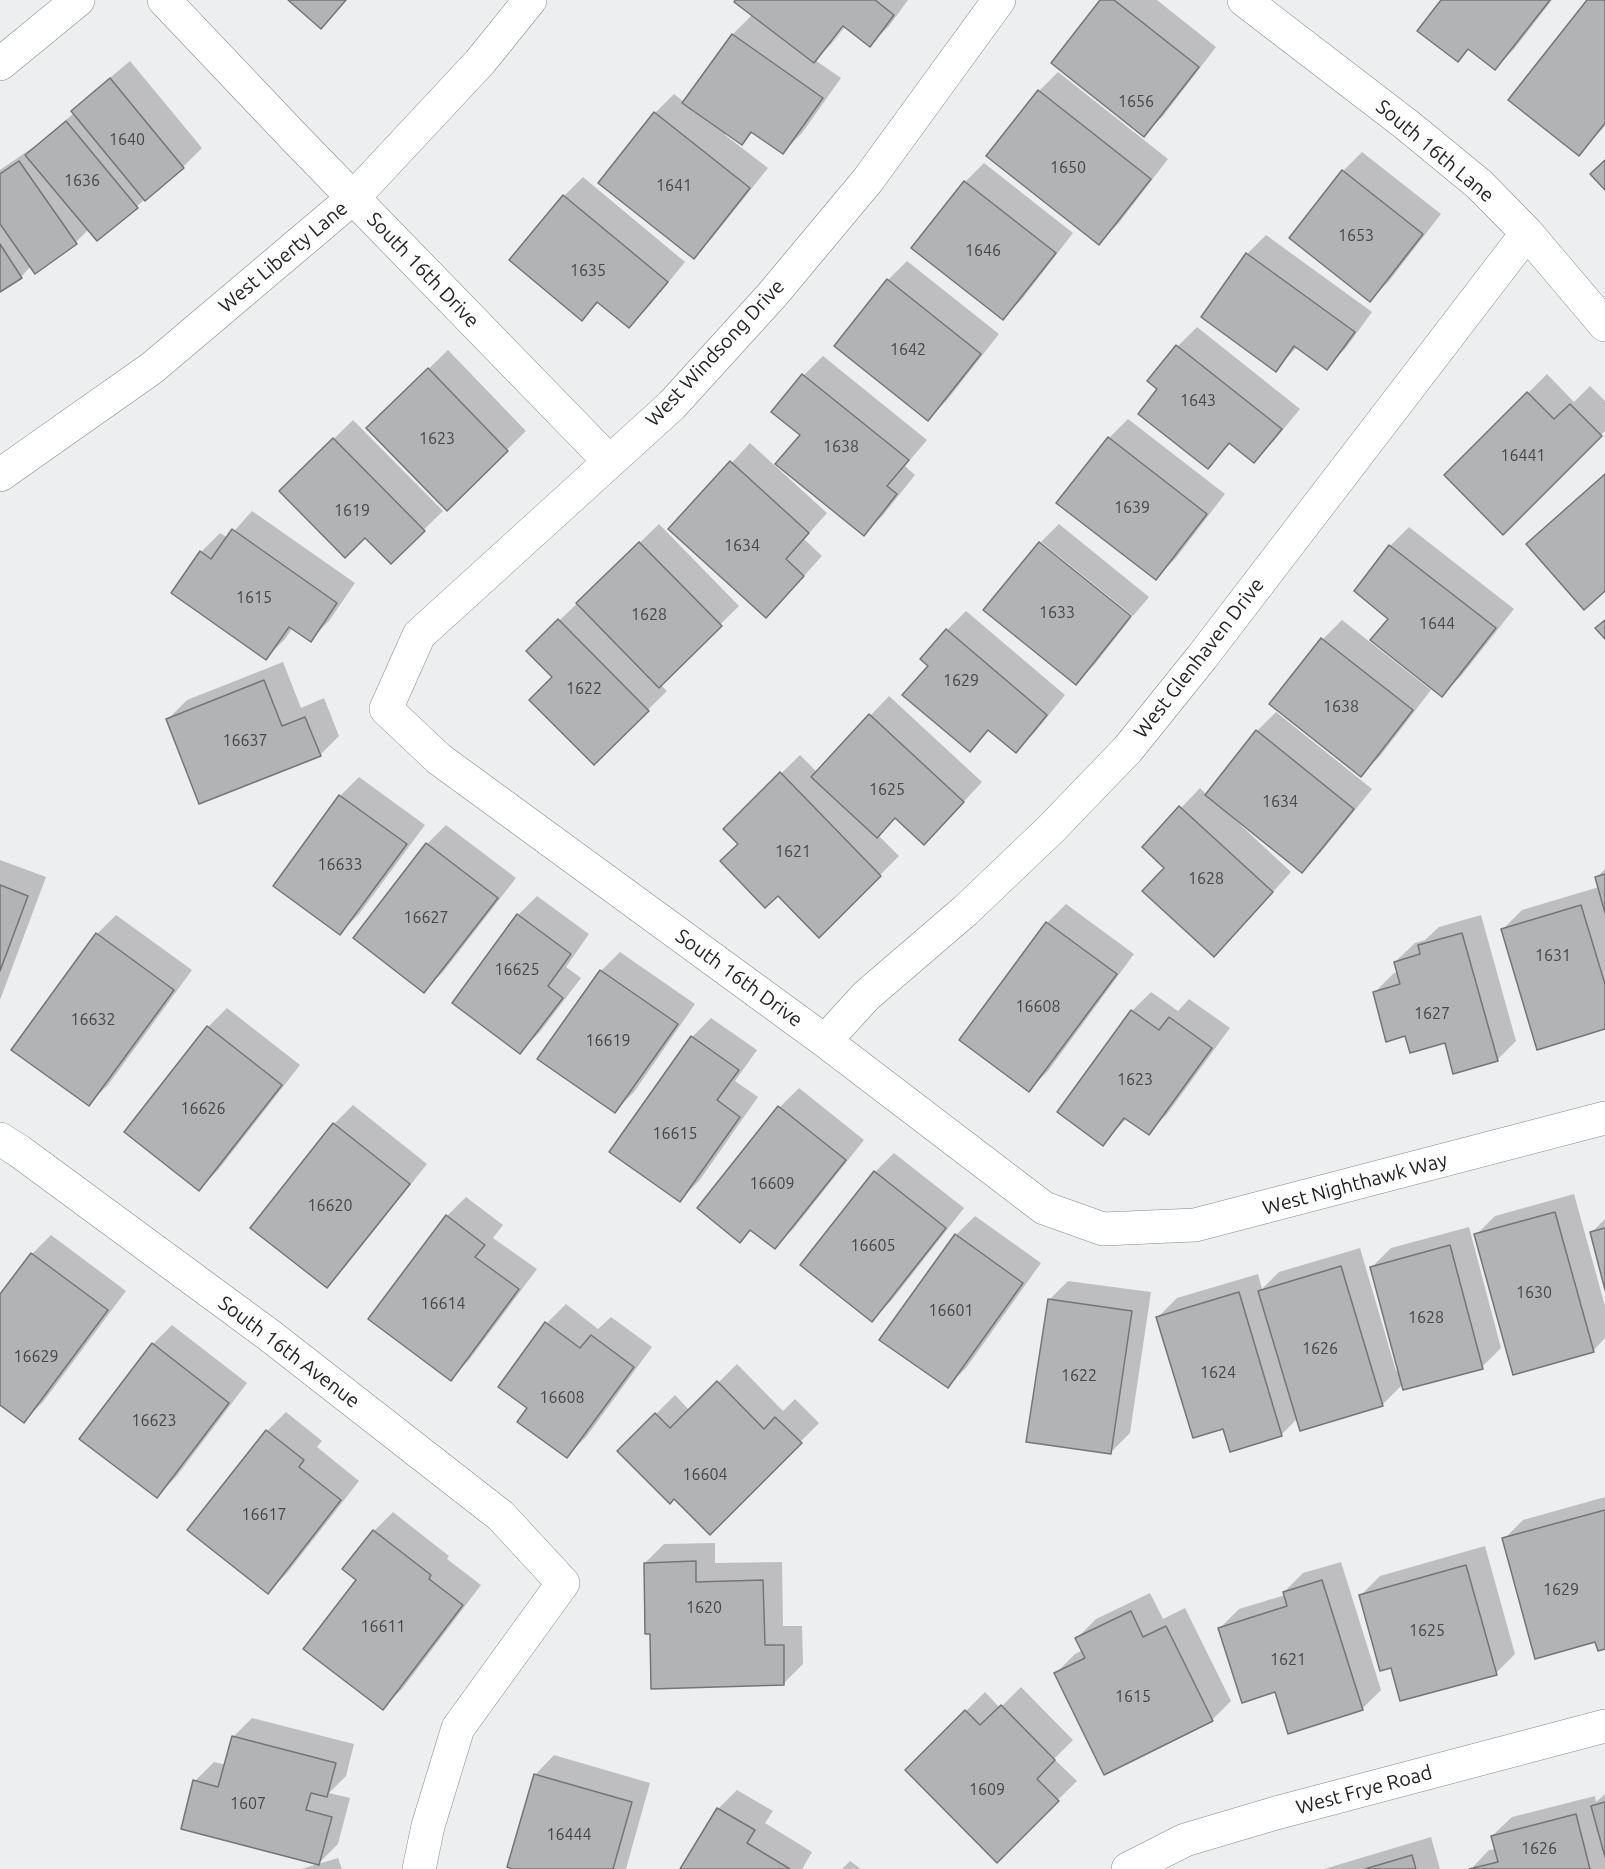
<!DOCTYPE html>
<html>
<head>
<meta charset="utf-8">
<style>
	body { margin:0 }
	canvas { display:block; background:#edeef0 }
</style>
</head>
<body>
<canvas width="1605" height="1869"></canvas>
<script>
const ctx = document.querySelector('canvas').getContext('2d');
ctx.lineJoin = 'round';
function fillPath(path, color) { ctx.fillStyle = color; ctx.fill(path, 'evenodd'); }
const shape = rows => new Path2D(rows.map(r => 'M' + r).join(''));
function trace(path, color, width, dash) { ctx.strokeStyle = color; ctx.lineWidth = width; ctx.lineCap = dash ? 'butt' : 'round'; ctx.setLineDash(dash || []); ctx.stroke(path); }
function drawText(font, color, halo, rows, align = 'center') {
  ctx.font = font + ' Ubuntu,sans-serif'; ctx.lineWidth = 4.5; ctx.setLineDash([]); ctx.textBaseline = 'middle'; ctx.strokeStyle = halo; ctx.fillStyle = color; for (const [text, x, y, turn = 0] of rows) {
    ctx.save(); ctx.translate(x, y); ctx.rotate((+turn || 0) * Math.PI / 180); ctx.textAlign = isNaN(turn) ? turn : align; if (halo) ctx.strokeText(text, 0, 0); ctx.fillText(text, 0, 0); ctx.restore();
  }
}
const shadow = shape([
	[737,0,908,0,889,26,870,45,846,26,833,42,815,60,841,78,802,133,783,152,754,131,742,143,727,133,725,135,768,168,712,238,693,257,655,113,674,94,684,102,733,34,753,14],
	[846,19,849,21,832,42,828,42],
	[1102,0,1157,0,1216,47,1163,116,1144,135],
	[1443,0,1552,0,1514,49,1495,68,1469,48,1458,60],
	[1589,0,1605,0,1605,126,1579,154],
	[130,61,202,148,183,167,137,206,89,229,76,242,31,266,21,277,0,290,0,170,38,144,74,113,73,112,92,93],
	[1058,72,1168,159,1118,224,1099,243,1039,91],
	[1362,152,1441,214,1389,281,1370,300,1343,171],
	[984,163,1073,233,1022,299,1003,318,965,182],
	[583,177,685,262,648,307,629,326,599,302,582,319,564,196],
	[1266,235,1372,312,1345,349,1326,368,1297,347,1275,370,1247,254],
	[907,261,999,334,947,400,928,419,888,280],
	[1197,327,1300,409,1273,442,1254,461,1231,443,1208,467,1159,389,1149,381,1178,346],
	[448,350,526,431,447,509,368,428],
	[823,356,927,440,905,466,915,475,883,515,864,534,802,434,773,411,804,375],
	[1547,374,1574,402,1590,386,1605,401,1605,431,1503,533,1446,475],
	[1128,419,1225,494,1175,559,1156,578,1109,438],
	[353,420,443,511,391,562,365,536,281,491],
	[750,443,827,513,804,539,822,556,785,597,671,529],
	[1605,474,1605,589,1528,544],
	[252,511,355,583,329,621,310,640,293,627,285,639,266,658,201,552,220,533,228,538],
	[659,524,739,606,660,684,667,691,594,763,554,677,528,651],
	[1059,524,1149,597,1133,616,1041,542],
	[1409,527,1514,609,1461,676,1442,695,1390,618,1356,591,1390,546],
	[1040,544,1131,618,1095,664,1076,683],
	[966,611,1065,695,1035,732,1016,751,990,729,970,750,930,666,947,630],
	[1342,620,1431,690,1380,756,1361,775,1271,704,1323,639],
	[283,662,301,708,324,698,339,736,320,755,168,719,187,700],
	[889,696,982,782,943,824,896,817,878,835,899,856,819,936,725,829,800,755,817,772],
	[1276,712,1372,789,1321,852,1302,871,1235,817,1234,819,1291,872,1233,936,1144,847,1200,788,1207,795,1257,731],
	[359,777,425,825,359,914,340,933,275,886,340,796],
	[446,825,516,878,443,972,424,991,355,937,427,844],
	[0,860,46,877,0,1000],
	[1605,869,1605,1028,1503,929,1522,910,1599,887,1596,878],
	[537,896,589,934,566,967,581,978,539,1033,520,1052,518,915],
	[1066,904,1134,954,1048,1071,1029,1090,1047,923],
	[116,915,192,970,108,1085,89,1104,97,934],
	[1481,915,1516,1041,1497,1060,1446,1041,1406,1034,1375,992,1394,973,1398,972,1395,962,1415,943,1425,940,1439,927],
	[620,952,695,1004,634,1092,615,1111,601,971],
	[1151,992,1178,1011,1189,999,1230,1028,1167,1114,1148,1133,1127,1118,1103,1144,1059,1112,1132,1011],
	[227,1008,300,1065,218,1170,199,1189,208,1027],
	[711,1018,757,1050,735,1081,758,1097,699,1181,680,1200,611,1152,692,1037],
	[799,1088,864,1140,794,1228,775,1247,752,1229,740,1241,699,1208,780,1107],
	[353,1105,427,1164,345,1267,326,1286,334,1124],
	[894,1153,964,1208,891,1301,872,1320,875,1172],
	[1574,1194,1605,1306,1605,1338,1593,1351,1476,1235,1495,1216],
	[466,1197,503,1225,493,1238,537,1269,469,1360,450,1379,447,1216],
	[975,1216,1041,1263,966,1368,947,1387,881,1339,956,1235],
	[1605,1219,1605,1284,1592,1232],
	[1469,1227,1501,1348,1482,1367,1403,1384,1382,1405,1298,1418,1281,1435,1224,1427,1158,1317,1177,1298,1258,1274,1262,1289,1279,1272,1360,1248,1396,1371,1399,1370,1372,1267,1391,1248],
	[51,1235,126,1291,43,1402,24,1421,0,1403,0,1297,32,1254],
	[1068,1281,1151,1292,1130,1433,1111,1452,1049,1300],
	[566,1304,598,1329,611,1317,652,1347,586,1437,567,1456,529,1408,547,1323],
	[172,1325,247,1383,176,1477,157,1496,153,1344],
	[737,1364,783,1411,795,1399,819,1423,710,1533,674,1497,619,1451,675,1395,690,1411],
	[286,1412,322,1441,317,1447,359,1481,287,1573,268,1592,267,1431],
	[1605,1497,1605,1647,1504,1539,1523,1520],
	[393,1512,449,1556,447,1559,481,1585,402,1689,383,1708,358,1580,374,1531],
	[715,1543,715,1563,782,1562,783,1626,802,1626,803,1664,784,1683,652,1633,645,1563,664,1544],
	[1485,1546,1515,1654,1496,1673,1392,1666,1361,1595,1380,1576],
	[1341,1562,1381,1690,1362,1709,1276,1690,1220,1628,1239,1609,1285,1595,1284,1592,1303,1573],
	[1150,1593,1163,1619,1185,1608,1231,1701,1212,1720,1056,1673,1075,1654,1083,1650,1077,1638,1096,1619],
	[1021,1687,1073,1740,1054,1759,1077,1781,997,1860,907,1770,985,1692,1000,1708],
	[252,1718,354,1744,346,1776,329,1793,350,1798,338,1844,319,1863,195,1781,214,1762,226,1765,233,1737],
	[554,1755,650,1783,626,1869,518,1869,535,1775],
	[737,1790,773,1811,765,1823,812,1852,802,1869,682,1869,718,1809],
	[1605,1794,1605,1869,1471,1869,1489,1850,1496,1849,1492,1836,1512,1817,1595,1796,1596,1802],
	[1431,1837,1440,1869,1324,1869],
	[338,1858,342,1869,301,1869],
	[850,1861,861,1869,842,1869]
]);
const building = shape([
	[288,0,346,0,321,29,288,0],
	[735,0,875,0,894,15,870,47,843,26,814,63,734,2,735,0],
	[1100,0,1114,0,1199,67,1144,137,1051,63,1100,0],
	[1441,0,1550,0,1495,70,1468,49,1458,62,1417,31,1441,0],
	[1587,0,1605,0,1605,123,1579,156,1508,100,1587,0],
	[732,34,823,98,783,154,751,132,742,145,682,103,732,34],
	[110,78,184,168,145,201,71,111,110,78],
	[1038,90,1151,179,1099,245,986,156,1038,90],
	[654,112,750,188,694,259,598,183,654,112],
	[66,121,138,208,97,241,25,155,66,121],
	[1605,160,1605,190,1590,174,1605,160],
	[19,161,77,244,35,274,0,224,0,174,19,161],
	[1342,170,1423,234,1370,302,1289,238,1342,170],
	[964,181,1056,253,1003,320,911,248,964,181],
	[563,195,668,282,629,328,597,302,582,321,509,260,563,195],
	[0,244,22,278,0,292,0,244],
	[1246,253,1355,332,1327,370,1294,346,1276,372,1201,317,1246,253],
	[887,279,981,354,928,421,834,346,887,279],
	[1176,345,1282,429,1254,463,1229,443,1208,469,1138,414,1157,389,1147,381,1176,345],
	[428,368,508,451,447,511,366,428,428,368],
	[802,374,909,460,887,486,897,494,864,536,775,464,800,435,771,412,802,374],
	[1527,392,1554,419,1570,404,1602,436,1503,535,1444,475,1527,392],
	[1108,437,1207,514,1156,580,1056,503,1108,437],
	[333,438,425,531,391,564,365,538,345,558,279,491,333,438],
	[730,461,809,533,786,559,804,576,766,618,668,529,730,461],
	[1605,474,1605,591,1584,610,1526,544,1605,474],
	[232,529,337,603,311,642,289,627,266,660,171,593,200,551,211,559,232,529],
	[639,542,722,626,659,688,576,603,639,542],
	[1039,542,1131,616,1076,685,983,610,1039,542],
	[1389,545,1496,628,1442,697,1370,640,1388,619,1354,591,1389,545],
	[558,619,649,711,594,765,529,700,552,677,526,651,558,619],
	[1605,620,1605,639,1595,628,1605,620],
	[946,629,1047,715,1016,753,988,730,970,752,902,695,928,666,920,659,946,629],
	[1321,638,1413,710,1361,777,1269,704,1321,638],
	[264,680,282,726,305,717,321,756,199,804,166,719,264,680],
	[869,714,964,802,924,845,895,818,877,838,811,777,869,714],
	[1256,730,1354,809,1302,873,1205,795,1256,730],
	[780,772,881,876,819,938,778,896,765,908,720,861,738,844,723,829,780,772],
	[339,795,407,844,340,935,273,886,339,795],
	[1179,806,1273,892,1214,957,1142,891,1164,868,1142,847,1179,806],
	[426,843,498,898,424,993,353,938,426,843],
	[1605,874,1605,913,1595,877,1605,874],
	[0,885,28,896,0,971,0,885],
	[1581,905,1605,984,1605,1029,1537,1050,1501,929,1581,905],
	[517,914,571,954,548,986,563,998,520,1054,452,1003,517,914],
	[1046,922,1117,974,1029,1092,959,1040,1046,922],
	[96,933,174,990,89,1106,11,1050,96,933],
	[1462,933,1498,1061,1453,1074,1445,1043,1410,1053,1405,1036,1386,1042,1373,992,1400,984,1394,962,1420,954,1418,945,1462,933],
	[600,970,678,1024,615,1113,537,1059,600,970],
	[1131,1010,1159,1030,1169,1017,1212,1048,1149,1135,1124,1118,1103,1146,1057,1112,1131,1010],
	[207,1026,282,1085,199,1191,124,1132,207,1026],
	[691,1036,739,1070,717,1100,740,1117,680,1202,609,1152,691,1036],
	[778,1106,846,1160,775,1249,750,1230,740,1243,697,1208,778,1106],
	[333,1123,410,1184,327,1288,250,1228,333,1123],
	[874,1171,946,1228,872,1322,800,1265,874,1171],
	[1555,1212,1594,1352,1513,1375,1474,1234,1555,1212],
	[446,1215,485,1245,475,1257,519,1289,451,1381,368,1319,446,1215],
	[1605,1228,1605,1290,1590,1232,1605,1228],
	[955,1234,1023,1283,948,1388,879,1340,955,1234],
	[1450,1245,1483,1369,1403,1390,1370,1267,1450,1245],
	[31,1253,108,1310,24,1423,0,1405,0,1294,31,1253],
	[1341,1266,1383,1406,1300,1431,1258,1291,1341,1266],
	[1239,1292,1282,1436,1230,1452,1223,1429,1193,1438,1156,1317,1239,1292],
	[1048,1299,1132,1311,1111,1454,1026,1442,1048,1299],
	[545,1322,580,1348,591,1335,634,1367,567,1458,517,1422,527,1408,498,1387,545,1322],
	[152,1343,229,1403,157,1498,79,1439,152,1343],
	[717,1381,764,1429,775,1417,802,1443,710,1535,674,1499,670,1504,617,1451,655,1413,670,1428,717,1381],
	[266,1430,304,1460,299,1467,341,1500,268,1594,187,1530,266,1430],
	[1605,1510,1605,1649,1598,1651,1595,1642,1535,1659,1502,1538,1605,1510],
	[373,1530,431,1575,429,1579,463,1605,383,1710,303,1649,356,1580,342,1569,373,1530],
	[696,1561,696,1582,763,1580,765,1645,784,1645,784,1685,651,1689,650,1634,645,1634,644,1563,696,1561],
	[1466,1565,1497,1675,1400,1701,1391,1668,1380,1671,1359,1595,1466,1565],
	[1322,1580,1363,1710,1288,1734,1275,1692,1242,1703,1218,1628,1287,1606,1283,1592,1322,1580],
	[1131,1611,1143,1637,1166,1626,1213,1721,1104,1775,1054,1673,1085,1658,1075,1638,1131,1611],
	[1001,1705,1055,1760,1037,1779,1059,1801,997,1863,905,1770,965,1710,980,1725,1001,1705],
	[232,1736,336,1763,327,1797,311,1793,306,1810,332,1817,319,1865,181,1829,193,1780,218,1787,232,1736],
	[534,1774,632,1802,613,1869,512,1869,507,1867,534,1774],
	[1605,1802,1605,1857,1591,1806,1605,1802],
	[717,1808,755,1830,747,1843,790,1869,680,1869,717,1808],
	[1576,1814,1590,1869,1469,1869,1498,1862,1491,1836,1576,1814],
	[1412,1855,1416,1869,1365,1869,1412,1855]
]);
const minor = shape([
	[164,0,295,138,609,461],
	[999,0,868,180,772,295,672,405,419,635,386,709,439,759,825,1041,1044,1208,1103,1229,1195,1225,1605,1118],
	[1244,0,1407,125,1480,185,1527,233,1605,325],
	[0,64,78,0],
	[0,475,152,368,353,198,480,62,530,0],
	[825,1041,866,996,966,910,1051,829,1128,749,1202,657,1527,233],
	[0,1139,19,1151,269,1335,501,1516,563,1583,458,1728,428,1826,419,1869],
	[1128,1869,1185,1840,1276,1813,1605,1726]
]);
const numberNames = [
	["1656",1136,102],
	["1640",127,140],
	["1650",1068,168],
	["1636",82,181],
	["1641",674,186],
	["1653",1356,236],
	["1646",983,251],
	["1635",588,271],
	["1642",908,350],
	["1643",1198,401],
	["1623",437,439],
	["1638",841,447],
	["16441",1523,456],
	["1639",1132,508],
	["1619",352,511],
	["1634",742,546],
	["1615",254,598],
	["1633",1057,613],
	["1628",649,615],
	["1644",1437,624],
	["1629",961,681],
	["1622",584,689],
	["1638",1341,707],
	["16637",245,741],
	["1625",887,790],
	["1634",1280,802],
	["1621",793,852],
	["16633",340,865],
	["1628",1206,879],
	["16627",426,918],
	["1631",1553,956],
	["16625",517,970],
	["16608",1038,1007],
	["1627",1432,1014],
	["16632",93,1020],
	["16619",608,1041],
	["1623",1135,1080],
	["16626",203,1109],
	["16615",675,1134],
	["16609",772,1184],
	["16620",330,1206],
	["16605",873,1246],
	["1630",1534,1293],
	["16614",443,1304],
	["16601",951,1311],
	["1628",1426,1318],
	["1626",1320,1349],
	["16629",36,1357],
	["1624",1218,1373],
	["1622",1079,1376],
	["16608",562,1398],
	["16623",154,1421],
	["16604",705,1475],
	["16617",264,1515],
	["1629",1561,1590],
	["1620",704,1608],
	["16611",383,1627],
	["1625",1427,1631],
	["1621",1288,1660],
	["1615",1133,1697],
	["1609",987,1790],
	["1607",248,1804],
	["16444",569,1835],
	["1626",1539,1849]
];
const streetNames = [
	["South 16th Lane",1435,151,40],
	["West Liberty Lane",283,257,-40],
	["South 16th Drive",423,270,46],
	["West Windsong Drive",715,353,-47],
	["West Glenhaven Drive",1199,658,-52],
	["South 16th Drive",739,978,36],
	["West Nighthawk Way",1355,1184,-15],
	["South 16th Avenue",289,1352,37],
	["West Frye Road",1364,1790,-15]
];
fillPath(shadow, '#0003');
fillPath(building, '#b2b3b5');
trace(building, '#747577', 1.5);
trace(minor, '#88898b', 34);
trace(minor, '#fff', 33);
drawText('16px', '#474748', null, numberNames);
drawText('20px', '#232324', '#fff', streetNames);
</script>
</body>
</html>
